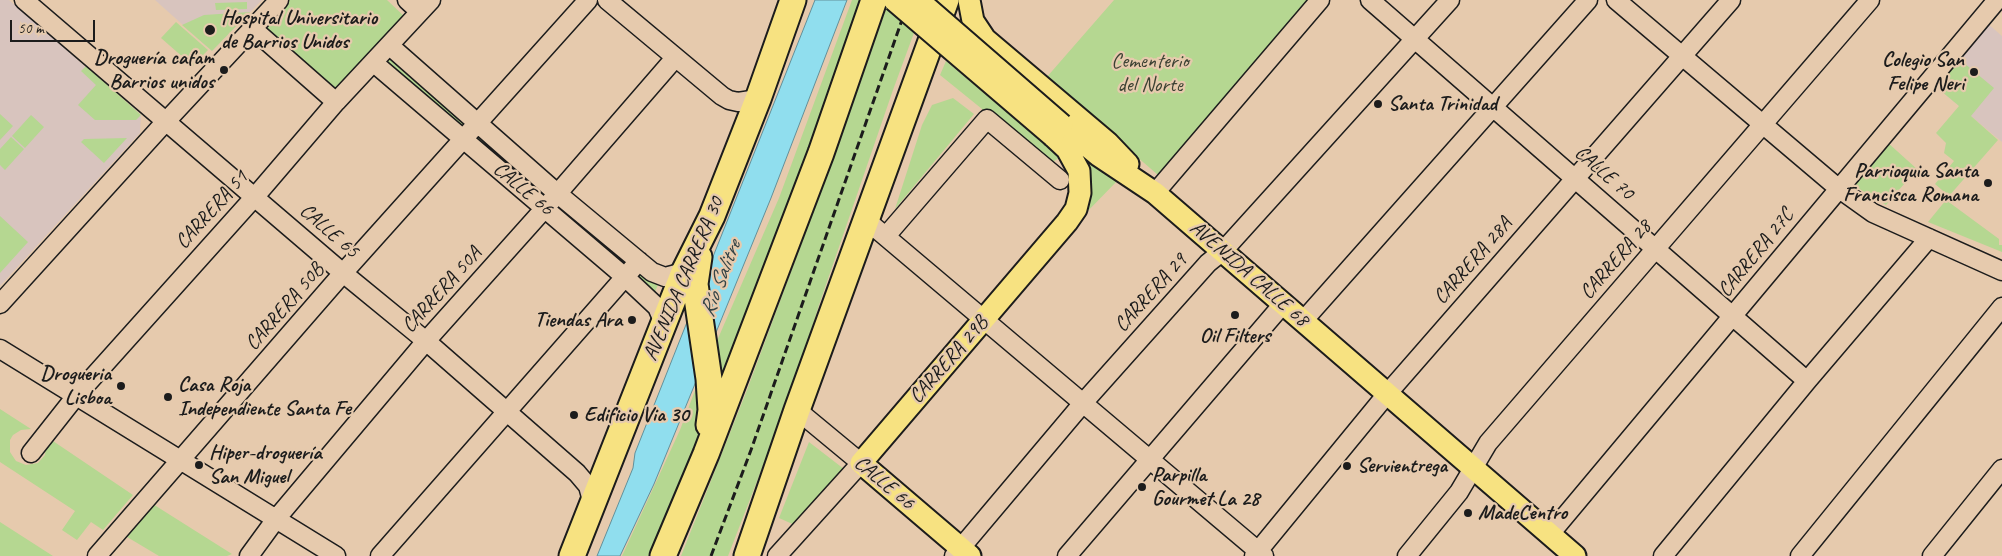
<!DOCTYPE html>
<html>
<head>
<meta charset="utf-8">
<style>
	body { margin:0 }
	#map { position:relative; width:2002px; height:556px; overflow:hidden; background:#e6caad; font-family:Caveat,sans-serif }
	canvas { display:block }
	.scale { position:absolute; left:10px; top:20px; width:85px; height:22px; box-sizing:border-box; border:2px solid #1c1c1c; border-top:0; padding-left:6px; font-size:15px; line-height:18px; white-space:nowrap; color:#1c1c1c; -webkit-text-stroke:4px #e6caad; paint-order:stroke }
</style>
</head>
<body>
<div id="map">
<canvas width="2002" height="556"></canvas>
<div class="scale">50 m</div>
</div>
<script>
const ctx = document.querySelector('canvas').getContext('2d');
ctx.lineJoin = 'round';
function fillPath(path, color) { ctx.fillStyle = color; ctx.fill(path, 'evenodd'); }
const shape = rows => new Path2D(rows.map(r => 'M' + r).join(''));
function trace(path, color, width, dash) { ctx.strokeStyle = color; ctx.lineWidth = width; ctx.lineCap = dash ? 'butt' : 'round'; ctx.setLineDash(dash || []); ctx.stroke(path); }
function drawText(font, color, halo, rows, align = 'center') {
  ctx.font = font + ' Caveat,sans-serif'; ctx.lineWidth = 4.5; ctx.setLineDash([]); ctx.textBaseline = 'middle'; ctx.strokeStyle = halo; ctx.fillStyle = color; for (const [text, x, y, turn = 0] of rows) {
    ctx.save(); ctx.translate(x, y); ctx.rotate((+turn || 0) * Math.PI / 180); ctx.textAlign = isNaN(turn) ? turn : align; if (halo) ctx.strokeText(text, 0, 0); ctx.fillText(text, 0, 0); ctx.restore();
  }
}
const built = shape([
	[0,0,9,0,141,115,140,133,0,286],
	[155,0,262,0,212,51],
	[1987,23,2002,36,2002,142,1935,86]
]);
const green = shape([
	[289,0,387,0,405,17,334,93,264,27],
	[852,0,865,0,718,400,713,350,779,198],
	[889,0,926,0,893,90,819,305,794,386,728,556,681,556,747,390,844,129],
	[1114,0,1308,0,1158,175,1046,78],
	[247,2,247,9,216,10,215,3],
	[250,12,212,51,182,25,204,15],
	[176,22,208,50,193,66,161,38],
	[386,54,467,122,464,130,382,59],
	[1958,58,1994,88,1971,116,1998,140,1949,196,1935,184,1954,161,1944,153,1946,143,1936,133,1959,106,1935,86],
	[946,61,1060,157,1050,164,940,75],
	[86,66,141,115,136,120,95,120,78,105,96,85,81,71],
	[953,98,974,114,895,209,922,125,932,105],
	[0,114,13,126,0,140],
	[31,115,44,127,25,148,12,136],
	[478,134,545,192,543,195,539,197,475,138],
	[11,137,24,149,5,170,0,165,0,149],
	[127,138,104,163,81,142,84,139],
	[1887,142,1917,169,1886,205,1853,185],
	[1075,147,1120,178,1083,216],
	[1946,200,1999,239,1999,245,2002,245,2002,252,1928,222],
	[555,201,629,259,626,269,552,205],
	[0,216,28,242,0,273],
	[636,269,659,282,653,297,632,274],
	[702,372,703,423,698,440,654,556,622,556,680,430],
	[0,409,31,429,21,430,13,435,10,440,10,452,16,461,26,465,38,463,45,455,46,445,50,439,133,495,103,530,91,522,77,540,62,530,75,511,0,462],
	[809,442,844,469,797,526,779,518],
	[148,501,232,554,227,556,159,556,122,534],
	[0,522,53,556,0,556]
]);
const water = shape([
	[815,0,847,0,771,198,654,484,620,556,597,556,633,468,635,453,815,0]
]);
const minor = shape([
	[24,0,343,273,426,341,577,473,588,486,593,504],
	[407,0,420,12],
	[607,0,722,96,729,100,738,102,758,99],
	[1370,0,1807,381],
	[1616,0,1838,188,1873,213,2002,271],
	[253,29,336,102],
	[390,46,558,194,652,272,665,277,684,272],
	[374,63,625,277,657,307,664,323],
	[1155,193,1320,0],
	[866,220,1264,556],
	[886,236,987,119,1060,180],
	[0,304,158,130,279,0],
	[1303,321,1588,0],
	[0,349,336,556],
	[31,453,76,396,259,192,336,102,431,0],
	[1550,534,1997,0],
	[97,556,343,273,588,0],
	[249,556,276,519,426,341,545,208,675,58],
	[380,556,639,261],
	[777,556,861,463,797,410],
	[954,556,1083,403,1208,263,1223,251,1450,0],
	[1067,556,1283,304],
	[1254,556,1387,394,1731,0],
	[1407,556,1459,492,1488,443,1870,0],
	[1663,556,1807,381,1929,238],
	[1800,556,2002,307],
	[1932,556,2002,469]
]);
const major = shape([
	[969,0,973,21,985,39,1108,143,1128,164],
	[1062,125,1098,155,1155,193,1575,556],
	[970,556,861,463,1067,222,1076,209,1080,193,1079,171,1067,149,1053,136]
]);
const highway = shape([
	[699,257,695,284,709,379,711,410,709,425],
	[572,556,684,272,712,216,758,99,793,0],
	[663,556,706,454,821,153,874,0],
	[747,556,797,410,946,0]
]);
const rail = shape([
	[711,556,751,450,909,0]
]);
const majorBridge = shape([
	[894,0,1053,136],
	[918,0,1062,125]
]);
const markers = [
	[210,30,6,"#1c1c1c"],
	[224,70,5,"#1c1c1c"],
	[1974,72,5,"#1c1c1c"],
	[1378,104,5,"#1c1c1c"],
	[1988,183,5,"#1c1c1c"],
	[1235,315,5,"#1c1c1c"],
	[632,320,5,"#1c1c1c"],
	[121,386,5,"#1c1c1c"],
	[168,397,5,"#1c1c1c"],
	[574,415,5,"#1c1c1c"],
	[199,465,5,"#1c1c1c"],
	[1347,466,5,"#1c1c1c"],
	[1142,487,5,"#1c1c1c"],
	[1468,513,5,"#1c1c1c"]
];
const poiNames = [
	["Hospital Universitario",221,18],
	["de Barrios Unidos",221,42],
	["Droguería cafam",214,58,"right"],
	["Barrios unidos",214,82,"right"],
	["Colegio San",1964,60,"right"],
	["Felipe Neri",1964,84,"right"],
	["Santa Trinidad",1388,104],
	["Parrioquia Santa",1978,171,"right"],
	["Francisca Romana",1978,195,"right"],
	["Tiendas Ara",622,320,"right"],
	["Oil Filters",1235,336,"center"],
	["Drogueria",111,374,"right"],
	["Lisboa",111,398,"right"],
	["Casa Roja",178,385],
	["Independiente Santa Fe",178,409],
	["Edificio Via 30",584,415],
	["Hiper-droguería",209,453],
	["San Miguel",209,477],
	["Servientrega",1357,466],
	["Parpilla",1152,475],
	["Gourmet La 28",1152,499],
	["MadeCentro",1478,513]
];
const parkNames = [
	["Cementerio",1150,61],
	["del Norte",1150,85]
];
const streetNames = [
	["CALLE 70",1604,173,41],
	["CALLE 66",523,189,40],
	["CARRERA 51",212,210,-48],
	["CALLE 65",329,231,41],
	["CARRERA 27C",1756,253,-51],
	["CARRERA 28",1616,260,-49],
	["CARRERA 28A",1473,261,-49],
	["AVENIDA CALLE 68",1249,274,41],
	["AVENIDA CARRERA 30",684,279,-67],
	["CARRERA 50A",442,290,-48],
	["CARRERA 29",1151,293,-48],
	["CARRERA 50B",285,307,-49],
	["CARRERA 29B",949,360,-49],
	["CALLE 66",884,483,40]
];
const waterNames = [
	["Río Salitre",721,279,-69]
];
fillPath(built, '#d8c4be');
fillPath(green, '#b5d791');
fillPath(water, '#90deee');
trace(water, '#62909a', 1);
trace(minor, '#1c1c1c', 21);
trace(major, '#1c1c1c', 25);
trace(highway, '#1c1c1c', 29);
trace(minor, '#e6caad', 18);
trace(major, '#f7e281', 21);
trace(highway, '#f7e281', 25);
trace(rail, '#1c1c1c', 3, [8, 4]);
trace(majorBridge, '#1c1c1c', 25, []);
trace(majorBridge, '#f7e281', 21);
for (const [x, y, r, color] of markers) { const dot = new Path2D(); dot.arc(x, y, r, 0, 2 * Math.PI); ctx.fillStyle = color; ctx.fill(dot); trace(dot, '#e6caad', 2); }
drawText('bold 21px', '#1c1c1c', '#e6caad', poiNames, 'left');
drawText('21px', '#3b4133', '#e6caad', parkNames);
drawText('21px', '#1c1c1c', '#e6caad', streetNames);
drawText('italic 22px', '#334346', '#e6caad', waterNames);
</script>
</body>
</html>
